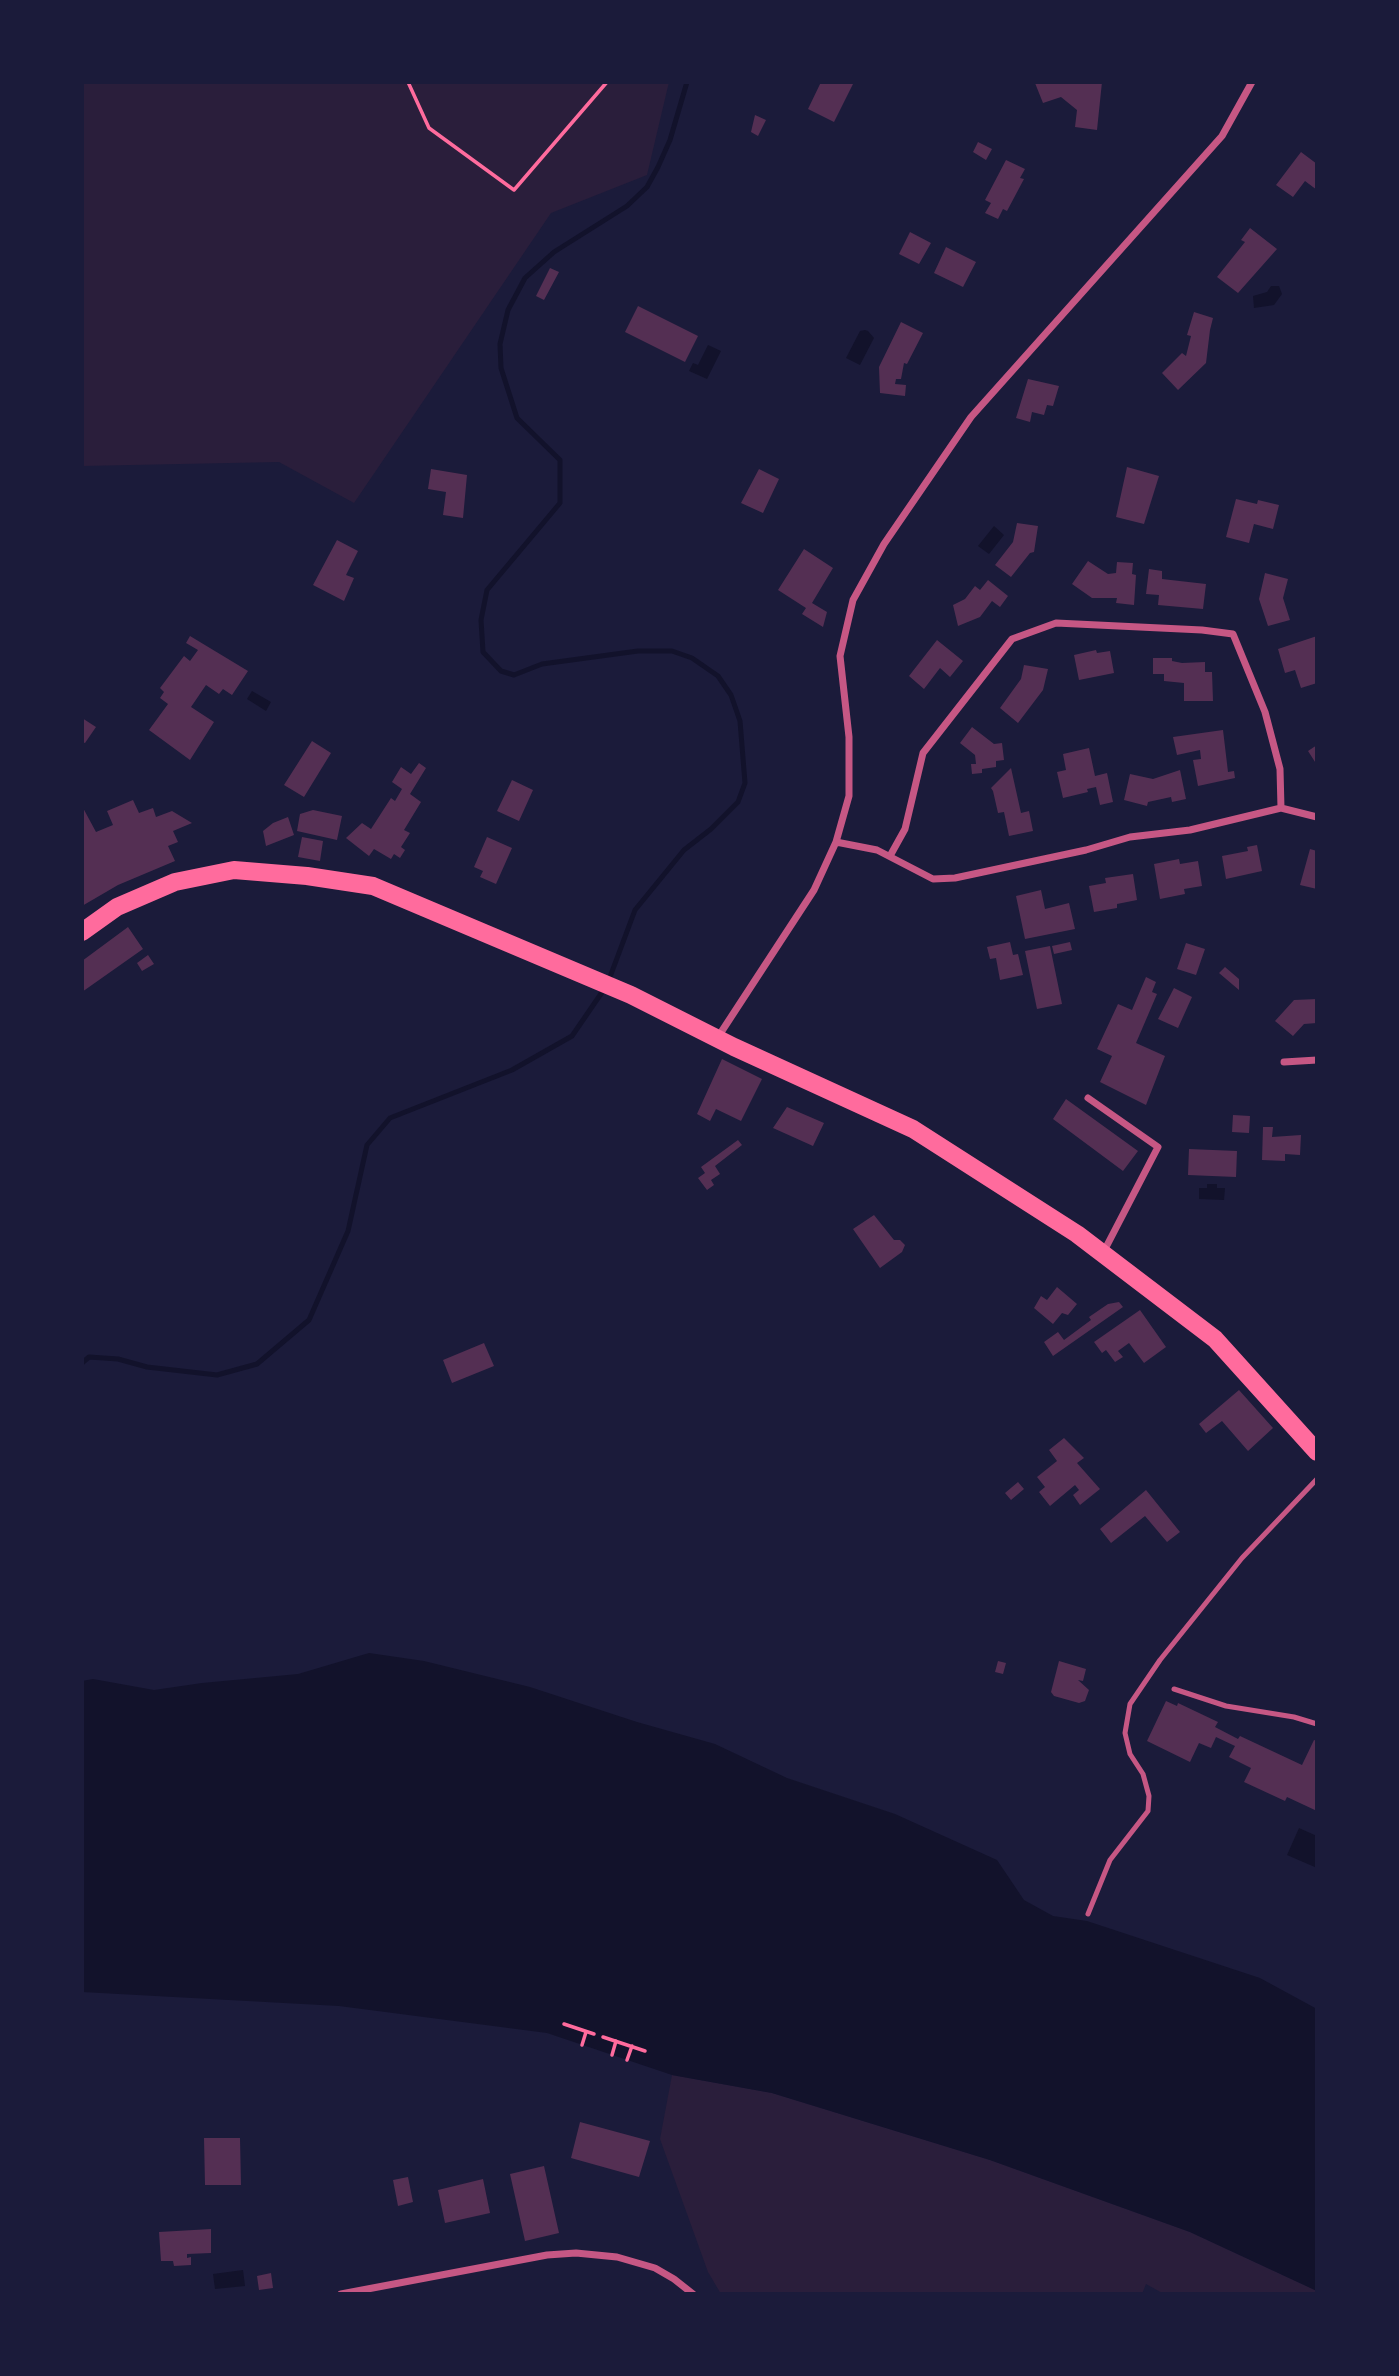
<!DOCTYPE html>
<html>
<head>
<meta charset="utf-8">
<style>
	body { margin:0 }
	#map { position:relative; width:1399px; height:2376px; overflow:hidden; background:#1b1b3a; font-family:Helvetica,sans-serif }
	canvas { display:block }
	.frame { position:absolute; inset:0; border:84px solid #1b1b3a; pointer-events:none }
</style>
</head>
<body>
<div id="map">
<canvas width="1399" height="2376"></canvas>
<div class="frame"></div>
</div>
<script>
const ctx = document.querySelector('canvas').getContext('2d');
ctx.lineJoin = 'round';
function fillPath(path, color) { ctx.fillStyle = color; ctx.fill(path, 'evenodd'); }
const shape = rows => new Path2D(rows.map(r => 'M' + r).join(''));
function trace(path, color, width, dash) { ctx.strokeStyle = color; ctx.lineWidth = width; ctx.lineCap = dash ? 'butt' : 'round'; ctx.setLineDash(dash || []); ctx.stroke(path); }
const green = shape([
	[82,82,669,82,647,175,551,213,354,503,279,462,82,466],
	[672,2075,772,2093,990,2160,1190,2232,1317,2291,1317,2294,1164,2294,1146,2284,1142,2294,721,2294,708,2272,660,2139]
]);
const water = shape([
	[1271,286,1279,286,1282,294,1274,305,1254,308,1253,296,1267,292],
	[865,330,868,331,874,338,860,365,846,358,860,331],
	[708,345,721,351,707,379,689,371,693,363,698,365],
	[994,526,1004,535,989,554,978,546],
	[252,691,271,702,266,711,247,699],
	[1207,1184,1217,1184,1217,1188,1225,1188,1224,1200,1199,1199,1199,1188,1207,1188],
	[369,1653,424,1661,530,1687,637,1722,715,1744,787,1778,895,1814,997,1860,1024,1900,1053,1916,1087,1921,1260,1978,1317,2009,1317,2291,1190,2232,990,2160,772,2093,672,2075,547,2033,339,2006,82,1992,82,1681,93,1679,154,1690,202,1683,298,1674],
	[1299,1828,1317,1836,1317,1868,1287,1855],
	[243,2270,245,2286,215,2289,213,2274]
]);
const stream = shape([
	[82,1363,89,1357,118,1359,147,1367,217,1375,257,1364,309,1320,348,1231,367,1145,390,1118,512,1070,572,1036,607,985,635,910,684,850,711,829,738,802,745,783,740,721,731,695,718,676,692,658,672,651,638,651,542,664,514,675,501,671,483,652,481,620,487,590,560,503,560,460,517,418,501,368,500,344,508,310,525,278,554,252,627,206,647,187,658,167,670,140,687,82]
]);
const building = shape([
	[821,82,854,82,834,122,808,109],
	[1038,82,1102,82,1097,130,1075,127,1077,110,1061,97,1043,103,1035,83],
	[755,115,766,120,758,136,751,132],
	[978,142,992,149,986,160,973,152],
	[1301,152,1317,164,1317,190,1305,181,1293,197,1276,185],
	[1006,160,1025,169,1020,178,1024,179,1007,211,1003,209,998,219,985,213,991,203,985,200],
	[1250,228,1277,249,1238,293,1217,277,1245,242,1241,240],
	[910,232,931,243,919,264,899,254],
	[946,247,976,262,963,287,934,273],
	[550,268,559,272,544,300,536,296],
	[638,306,698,336,685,362,625,332],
	[1194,312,1213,318,1210,330,1206,363,1178,390,1162,373,1182,353,1186,356,1191,336,1187,335],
	[901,322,923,333,907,364,904,363,901,379,896,379,895,384,906,385,905,396,880,393,879,367],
	[1028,379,1059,386,1053,406,1047,405,1044,415,1032,412,1030,422,1016,418],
	[1127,467,1159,476,1144,524,1116,517],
	[431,469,467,475,463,518,443,515,446,492,428,489],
	[759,469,779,479,763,513,741,503],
	[1236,499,1257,504,1258,500,1279,505,1273,529,1254,524,1249,543,1226,537],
	[1017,523,1038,526,1034,552,1030,553,1011,577,995,565,1013,542],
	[337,540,358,551,346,575,354,578,344,601,313,585],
	[804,549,833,568,812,603,827,612,823,627,802,614,806,608,778,590],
	[1088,561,1108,574,1116,573,1117,562,1133,563,1132,574,1136,575,1134,605,1116,603,1117,598,1092,598,1072,584],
	[1149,569,1162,571,1162,579,1206,584,1203,609,1158,605,1159,595,1146,594],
	[1265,573,1288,579,1283,598,1290,620,1268,626,1259,599],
	[988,580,1008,596,1000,607,992,601,980,617,958,626,953,605,965,599,975,586,980,590],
	[190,636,248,671,232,695,223,689,219,694,206,685,191,707,214,722,190,760,149,730,168,704,160,698,164,692,160,688,184,656,190,661,198,650,186,643],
	[1317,636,1317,683,1301,688,1295,670,1285,673,1278,649],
	[937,640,963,661,950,677,940,668,924,689,909,676],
	[1096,650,1097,653,1110,651,1114,673,1079,680,1074,655],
	[1153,658,1172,658,1172,661,1182,663,1205,662,1205,672,1212,672,1213,701,1184,701,1184,683,1164,681,1164,674,1153,674],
	[1024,665,1048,669,1043,690,1018,723,1000,708,1021,679],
	[82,718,96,727,85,743,82,742],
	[972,727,994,744,1002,743,1004,760,996,761,996,767,982,769,982,773,972,774,971,764,976,764,975,755,960,743],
	[1223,730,1228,772,1234,771,1235,778,1198,786,1193,760,1201,759,1200,750,1177,755,1173,737],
	[312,741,331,753,304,797,284,785],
	[1317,745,1317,765,1308,751],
	[1089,748,1095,776,1107,773,1113,802,1100,805,1096,787,1087,789,1088,792,1063,798,1057,772,1066,770,1063,754],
	[419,763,426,768,410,794,421,802,404,830,410,833,401,847,405,850,400,858,394,854,391,859,374,849,369,856,346,838,362,823,371,829,391,798,395,801,402,789,392,782,401,767,411,774],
	[1011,768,1021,813,1029,811,1033,831,1009,836,1004,812,998,813,993,791,991,788],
	[1180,770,1186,799,1172,802,1171,797,1148,802,1147,806,1124,800,1130,774,1153,779],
	[512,780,533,790,519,821,497,811],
	[133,800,139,813,153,808,156,817,172,811,192,823,173,831,178,842,168,846,175,861,118,885,82,906,82,806,96,832,113,825,107,811],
	[313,810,342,816,337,840,297,831,300,814],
	[288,817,294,835,266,846,263,831,273,823],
	[302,837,323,841,320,861,298,857],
	[487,837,512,848,496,884,480,877,483,871,474,867],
	[1257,845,1262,871,1226,879,1222,856,1248,851,1247,847],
	[1310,849,1317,851,1317,889,1300,885],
	[1179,859,1180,864,1198,861,1202,886,1184,889,1185,894,1160,899,1154,864],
	[1133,874,1137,900,1117,904,1117,908,1094,912,1089,886,1106,883,1105,878],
	[1041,890,1045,909,1069,903,1075,929,1025,939,1016,896],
	[128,927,143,949,82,992,82,961],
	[1010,942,1013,955,1018,954,1023,975,1000,980,996,958,990,959,987,947],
	[1070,942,1072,950,1054,954,1052,946],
	[1186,943,1205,949,1196,975,1177,969],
	[1050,946,1062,1004,1037,1009,1025,951],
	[148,955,154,964,142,971,137,963],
	[1225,967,1239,979,1239,990,1219,973],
	[1146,977,1156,982,1152,992,1157,994,1136,1043,1165,1056,1146,1105,1100,1082,1112,1056,1097,1049,1118,1004,1132,1010],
	[1174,988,1192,997,1178,1028,1158,1019],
	[1317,999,1317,1023,1304,1024,1293,1036,1275,1021,1294,1000],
	[722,1059,762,1079,741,1121,716,1109,710,1121,697,1114],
	[1066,1099,1138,1151,1123,1171,1053,1119],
	[787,1107,824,1123,813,1146,773,1128],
	[1233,1115,1250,1116,1249,1133,1232,1132],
	[1263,1127,1273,1127,1272,1137,1301,1135,1300,1155,1285,1154,1285,1161,1262,1160],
	[738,1140,742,1145,715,1166,720,1174,711,1180,714,1185,707,1190,698,1178,705,1173,701,1167],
	[1189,1149,1237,1151,1236,1177,1188,1175],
	[874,1215,894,1240,900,1240,905,1245,902,1252,880,1268,853,1229],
	[1057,1287,1077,1304,1068,1315,1062,1313,1053,1324,1034,1308,1041,1296,1047,1300],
	[1119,1302,1123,1307,1053,1356,1044,1342,1058,1332,1064,1340,1091,1320,1089,1317,1108,1304],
	[1140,1310,1166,1347,1144,1363,1129,1343,1118,1351,1123,1357,1115,1362,1106,1350,1102,1353,1094,1342],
	[484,1343,494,1366,452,1383,443,1360],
	[1239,1390,1273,1428,1248,1451,1222,1421,1206,1433,1199,1424],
	[1064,1438,1084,1458,1077,1463,1100,1489,1080,1505,1073,1495,1079,1490,1075,1485,1050,1506,1039,1492,1045,1487,1037,1477,1057,1461,1049,1450],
	[1018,1482,1024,1489,1011,1500,1005,1493],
	[1146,1490,1180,1532,1167,1542,1145,1516,1111,1543,1100,1529],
	[998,1661,1006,1663,1003,1674,995,1672],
	[1059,1661,1086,1669,1083,1681,1078,1680,1089,1690,1085,1701,1079,1703,1054,1696,1051,1692],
	[1166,1701,1177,1706,1178,1703,1218,1722,1215,1727,1238,1739,1240,1736,1302,1765,1314,1740,1317,1741,1317,1811,1287,1797,1285,1801,1244,1782,1251,1768,1229,1757,1235,1746,1216,1737,1211,1748,1199,1743,1190,1762,1147,1741],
	[580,2122,650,2141,639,2177,571,2158],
	[204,2138,240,2138,241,2185,205,2185],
	[544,2166,559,2233,525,2241,510,2174],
	[408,2177,413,2202,398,2206,393,2180],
	[483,2179,490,2213,445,2223,438,2190],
	[211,2229,211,2253,187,2254,187,2258,191,2257,191,2265,174,2266,173,2261,161,2261,159,2232],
	[271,2273,273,2288,259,2290,257,2276]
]);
const path = shape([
	[408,82,429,128,514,190,607,82],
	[564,2024,594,2034],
	[603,2037,645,2051],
	[582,2045,586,2032],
	[612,2055,616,2041],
	[627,2060,632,2046]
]);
const service = shape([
	[1174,1689,1226,1706,1294,1717,1317,1724],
	[1088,1914,1110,1860,1148,1811,1149,1796,1143,1774,1130,1754,1125,1733,1130,1704,1160,1660,1242,1558,1317,1479]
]);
const minor = shape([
	[836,842,877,850,933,879,955,878,1086,850,1130,837,1190,830,1281,808,1317,817],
	[890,856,905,829,923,753,1012,639,1056,623,1202,630,1233,634,1265,712,1280,769,1281,808],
	[718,1037,814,890,836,842,849,796,849,737,840,656,853,600,884,544,971,417,1222,136,1252,82],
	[1284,1062,1317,1060],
	[1088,1098,1158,1147,1103,1253],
	[341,2294,547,2255,576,2253,617,2257,655,2268,674,2279,693,2294]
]);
const primary = shape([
	[82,932,117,907,175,882,234,870,307,876,373,886,631,995,734,1047,913,1129,1077,1234,1215,1339,1317,1452]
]);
fillPath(green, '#2a1e3b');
fillPath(water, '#12122b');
trace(stream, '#12122b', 5);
fillPath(building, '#542f53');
trace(path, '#ff6b9d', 3.5);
trace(service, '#c65784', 5);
trace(minor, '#c65784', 7);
trace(primary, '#ff6b9d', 18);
</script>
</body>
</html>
